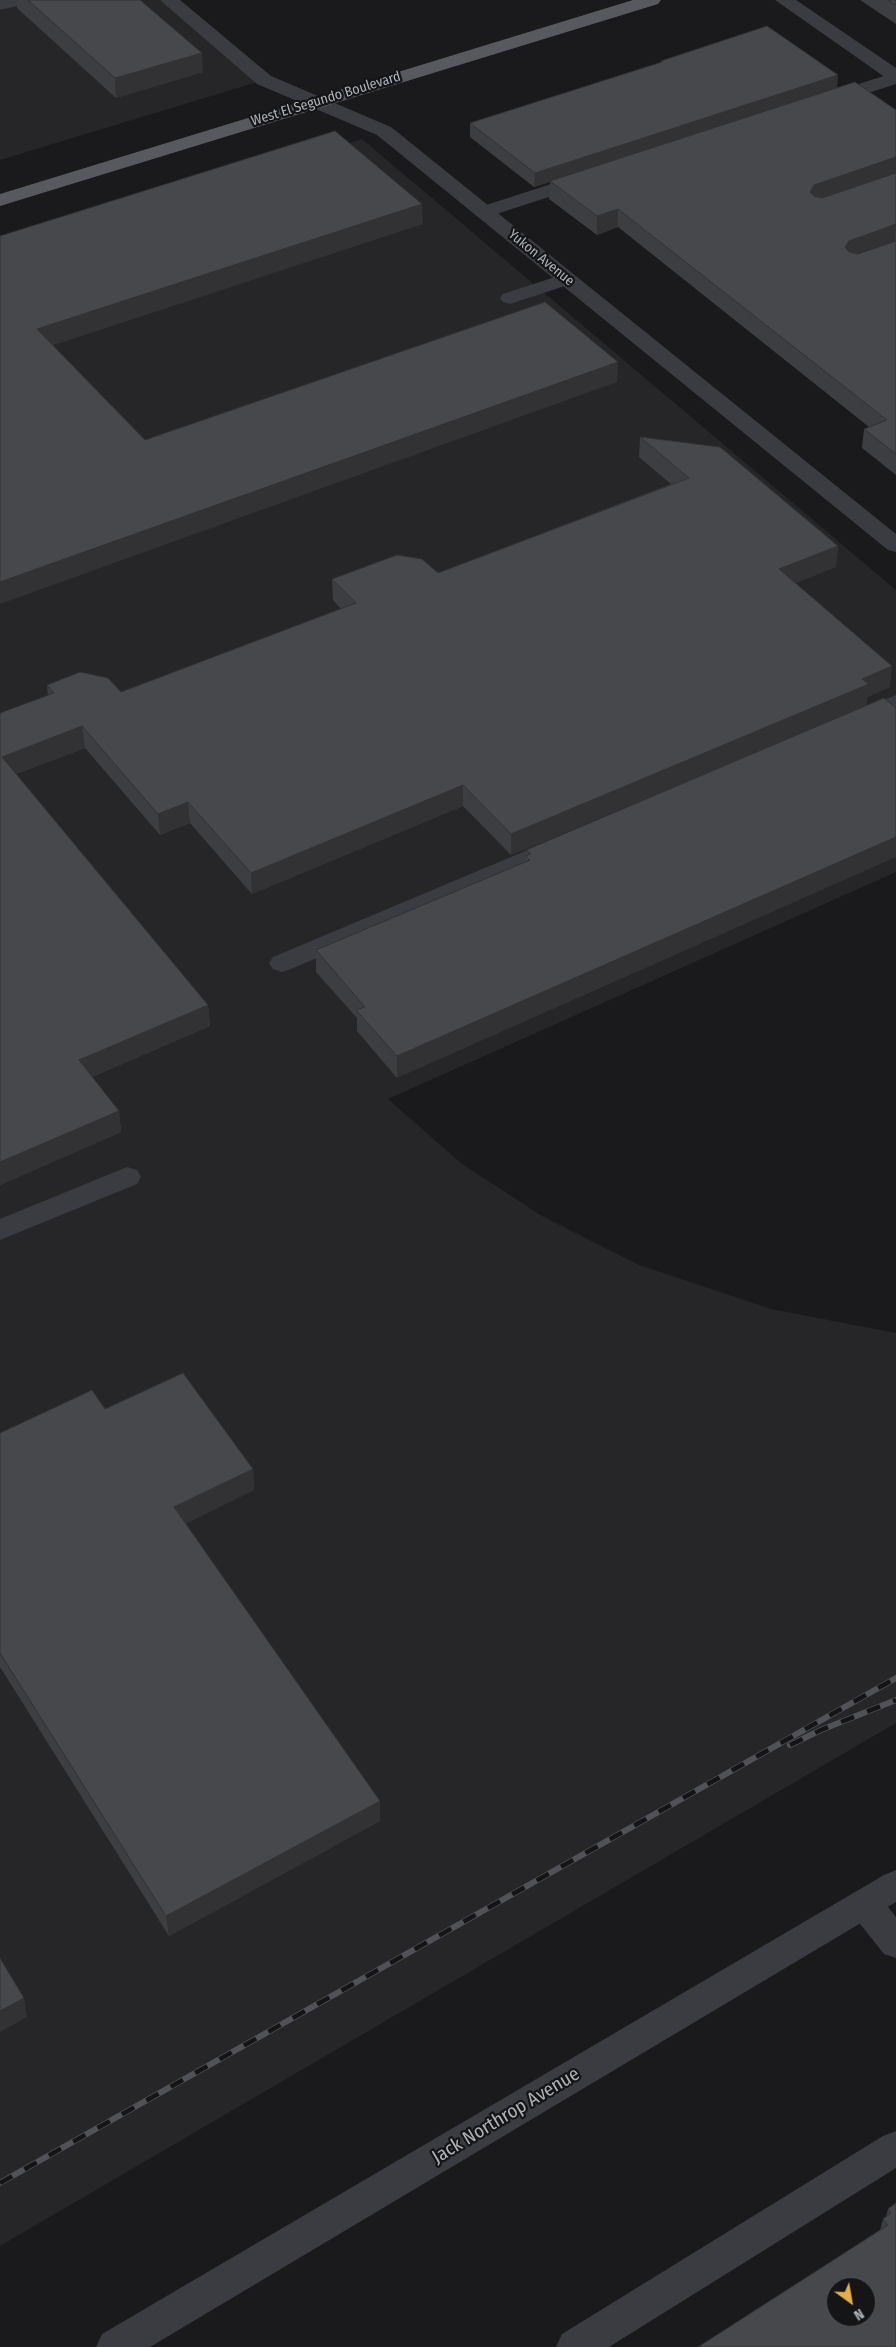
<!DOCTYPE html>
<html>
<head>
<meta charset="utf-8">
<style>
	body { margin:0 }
	#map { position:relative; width:896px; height:2347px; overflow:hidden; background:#1a1a1c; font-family:"Fira Sans Condensed",sans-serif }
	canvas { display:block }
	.north { position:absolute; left:826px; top:2277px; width:50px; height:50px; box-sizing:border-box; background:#151517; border:1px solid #525458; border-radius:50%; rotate:148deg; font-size:14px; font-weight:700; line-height:20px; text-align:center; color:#adb2ba }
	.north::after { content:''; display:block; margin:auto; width:18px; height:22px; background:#e4af4a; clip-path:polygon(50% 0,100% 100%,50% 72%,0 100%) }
</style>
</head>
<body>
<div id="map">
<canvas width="896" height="2347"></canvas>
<div class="north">N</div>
</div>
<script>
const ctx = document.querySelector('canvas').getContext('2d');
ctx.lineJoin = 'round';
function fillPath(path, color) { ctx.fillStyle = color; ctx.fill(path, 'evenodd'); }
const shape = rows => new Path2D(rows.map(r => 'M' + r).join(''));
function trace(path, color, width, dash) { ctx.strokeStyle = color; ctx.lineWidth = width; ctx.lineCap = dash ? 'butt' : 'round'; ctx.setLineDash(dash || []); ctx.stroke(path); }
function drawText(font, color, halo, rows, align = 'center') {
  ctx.font = font + ' "Fira Sans Condensed",sans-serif'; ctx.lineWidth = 4.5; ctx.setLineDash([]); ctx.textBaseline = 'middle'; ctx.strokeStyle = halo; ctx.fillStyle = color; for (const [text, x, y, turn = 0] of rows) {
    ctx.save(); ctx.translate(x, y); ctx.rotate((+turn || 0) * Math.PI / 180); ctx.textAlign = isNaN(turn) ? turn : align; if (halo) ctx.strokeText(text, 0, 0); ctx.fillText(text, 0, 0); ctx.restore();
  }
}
const built = shape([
	[0,0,169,0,264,80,0,160],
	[362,139,896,590,896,872,388,1099,462,1164,542,1216,639,1265,771,1309,896,1333,896,1723,0,2246,0,253]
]);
const service = shape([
	[0,0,29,0,26,4,0,10,0,0],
	[896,72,896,84,828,106,821,104,819,100,821,96,896,72],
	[585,173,592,175,595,179,592,183,484,218,477,216,474,212,477,208,585,173],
	[567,273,574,275,577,279,574,283,510,304,503,302,500,298,503,294,567,273],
	[896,695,896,711,856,727,848,724,844,719,848,714,896,695],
	[561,836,570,838,573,844,570,850,291,969,282,972,273,969,269,963,273,957,561,836],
	[127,1167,137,1170,141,1177,137,1184,0,1240,0,1219,127,1167],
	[865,1889,877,1893,896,1917,896,1958,884,1954,853,1915,848,1904,853,1893,865,1889],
	[896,2131,896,2168,609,2347,556,2347,562,2334,883,2136,896,2131]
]);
const minor = shape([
	[160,0,180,0,271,76,391,127,896,534,896,552,888,550,377,135,257,84,160,0],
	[775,0,796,0,896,68,896,82,889,80,775,0]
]);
const tertiary = shape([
	[896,1870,896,1902,150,2347,96,2347,102,2334,884,1875,896,1870]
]);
const primary = shape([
	[633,0,661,0,658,4,0,206,0,194,633,0]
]);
const rail = shape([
	[790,1745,821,1730,896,1700],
	[0,2183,896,1678]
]);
const wall = shape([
	[16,0,140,0,203,72,116,98,17,8],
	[860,0,896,0,896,24],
	[661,61,837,88,896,110,896,475,862,448,864,429,869,427,618,227,597,235,549,199,550,182,534,187,470,137,470,123,660,63],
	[640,437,838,546,836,567,795,583,890,687,867,697,866,706,511,855,463,806,252,894,190,823,160,835,85,748,16,774,208,1005,210,1026,92,1077,119,1111,121,1132,0,1185,0,713,48,696,47,685,121,692,341,609,333,600,332,579,438,573,671,484,639,457],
	[884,698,397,1078,357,1031,357,1018,316,972,316,950,526,861,526,850],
	[105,1409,253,1469,254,1490,185,1524,380,1801,380,1821,169,1936,0,1667,0,1433],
	[896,2203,896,2347,880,2230,883,2219,886,2217,888,2209]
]);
const shadedWall = shape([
	[202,53,203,72,116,98,115,78],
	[838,75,837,89,550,181,550,182,534,187,535,173],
	[896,157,896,175,812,203,810,192,814,185],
	[422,204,423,224,39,350,37,329],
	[618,209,618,227,597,235,597,216],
	[896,224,895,242,847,259,845,247,849,241],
	[618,362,617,382,0,604,0,582],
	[838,546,836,567,777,590,779,569],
	[892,666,890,687,867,697,866,706,511,855,511,834,862,679],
	[82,726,85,748,5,778,2,757],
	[463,785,463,806,252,894,251,873],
	[188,802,190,823,160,835,158,814],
	[896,837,896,857,397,1078,397,1056],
	[208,1005,210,1026,82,1081,79,1060],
	[119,1111,121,1132,0,1185,0,1162],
	[253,1469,254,1490,176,1528,174,1507],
	[380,1801,380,1821,169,1936,166,1916],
	[24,1998,27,2017,0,2032,0,2011]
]);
const building = shape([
	[28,0,140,0,202,53,115,78,28,0],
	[888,0,896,0,896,5,888,0],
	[767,26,838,75,535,173,470,123,662,62,661,61,767,26],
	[855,82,896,110,896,157,814,185,810,192,814,196,822,198,896,173,896,224,849,241,845,247,849,252,858,254,896,241,896,454,864,429,887,420,618,209,597,216,550,181,855,82],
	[335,131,422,204,37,329,145,440,545,302,618,362,0,582,0,236,335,131],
	[640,437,720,447,838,546,779,569,892,666,862,679,869,684,511,834,463,785,251,873,188,802,158,814,82,726,2,757,208,1005,79,1060,119,1111,0,1162,0,713,54,693,47,685,80,672,108,678,121,692,356,603,332,579,397,555,422,559,438,573,689,478,640,437],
	[884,698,896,708,896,837,397,1056,356,1010,365,1007,316,950,530,860,526,856,531,854,526,850,884,698],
	[183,1373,253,1469,174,1507,380,1801,166,1916,0,1653,0,1433,92,1390,105,1409,183,1373],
	[0,1958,24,1998,0,2011,0,1958],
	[896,2203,896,2347,698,2347,888,2225,883,2219,891,2213,888,2209,896,2203],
	[836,2287,866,2287,866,2317,836,2317,836,2287]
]);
const farStreetnames = [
	["West El Segundo Boulevard",326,99,-17],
	["Yukon Avenue",541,258,39]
];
const nearStreetnames = [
	["Jack Northrop Avenue",506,2116,-31]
];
fillPath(built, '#262629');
fillPath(service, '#3b3c41');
fillPath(minor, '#3b3c41');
fillPath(tertiary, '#3b3c41');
fillPath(primary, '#57595f');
trace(rail, '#505257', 6);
trace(rail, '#151517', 4.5, [14]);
fillPath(wall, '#3d3e41');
fillPath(shadedWall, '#323235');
fillPath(building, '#47484c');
trace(building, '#323235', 1);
drawText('14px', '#adb2ba', '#151517', farStreetnames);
drawText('19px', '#adb2ba', '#151517', nearStreetnames);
</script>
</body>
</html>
